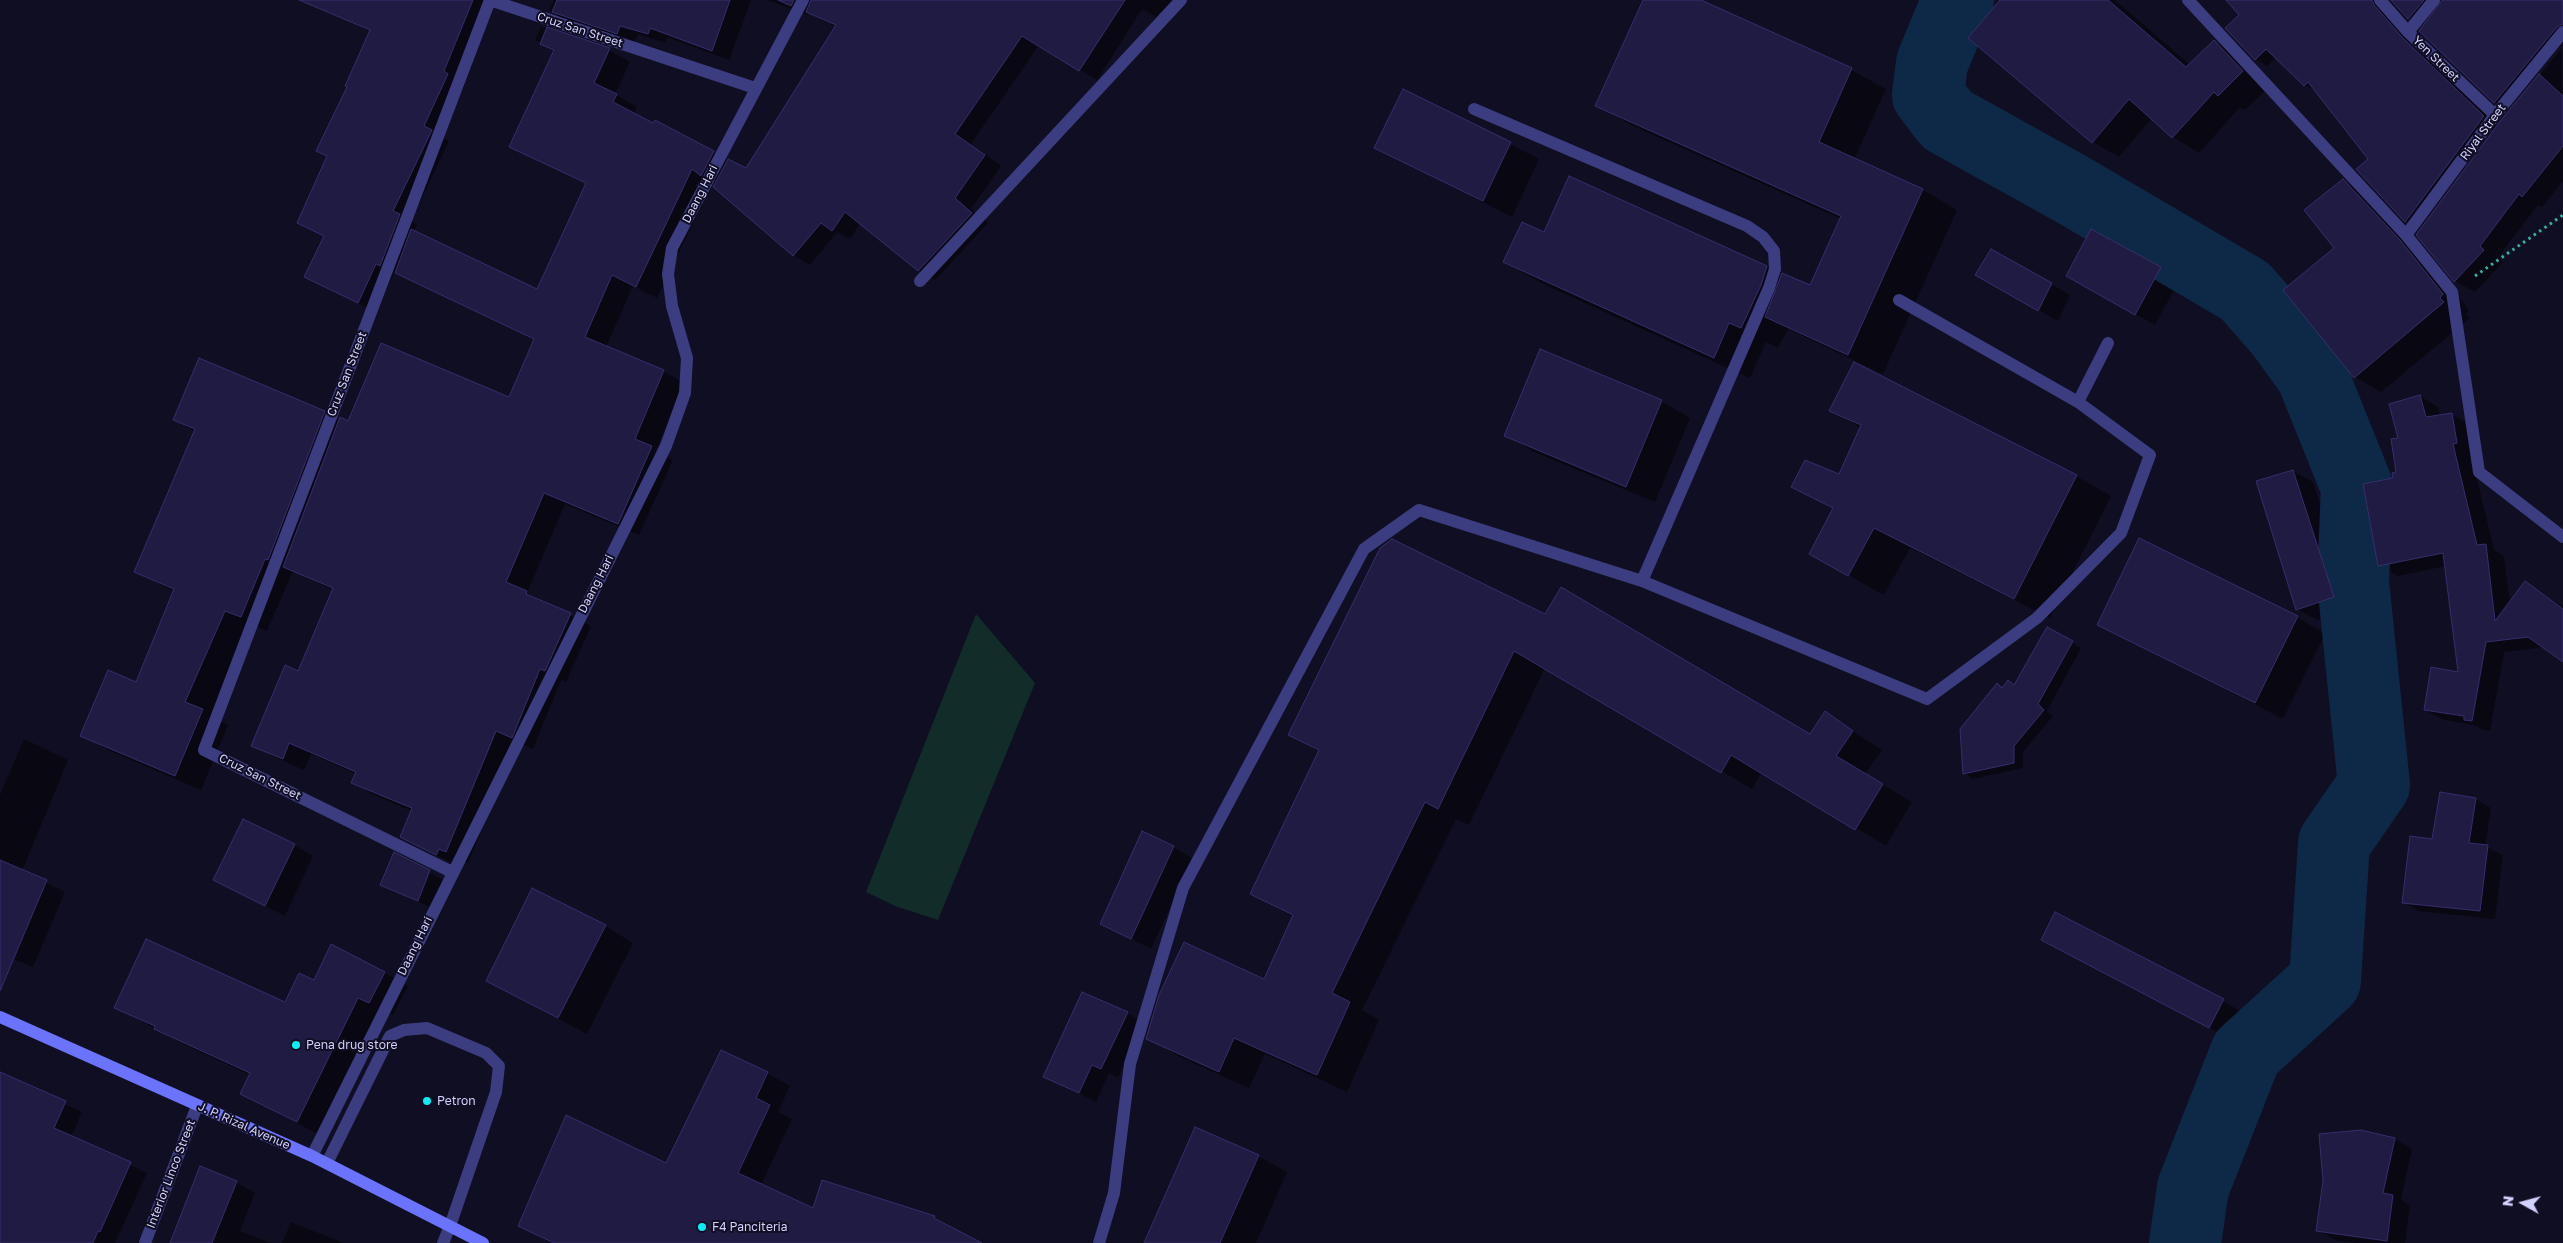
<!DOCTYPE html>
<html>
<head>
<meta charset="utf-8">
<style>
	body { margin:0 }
	#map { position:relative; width:2563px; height:1243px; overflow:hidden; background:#100e22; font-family:"Golos Text",sans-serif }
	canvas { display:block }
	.north { position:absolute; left:2498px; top:1178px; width:50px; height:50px; -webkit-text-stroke:4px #100e22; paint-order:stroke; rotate:277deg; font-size:14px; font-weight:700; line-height:20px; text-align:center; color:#d3d1fe }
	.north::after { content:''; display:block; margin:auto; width:18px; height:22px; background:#d3d1fe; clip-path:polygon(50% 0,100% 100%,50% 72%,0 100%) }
</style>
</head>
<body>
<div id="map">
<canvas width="2563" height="1243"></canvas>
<div class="north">N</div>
</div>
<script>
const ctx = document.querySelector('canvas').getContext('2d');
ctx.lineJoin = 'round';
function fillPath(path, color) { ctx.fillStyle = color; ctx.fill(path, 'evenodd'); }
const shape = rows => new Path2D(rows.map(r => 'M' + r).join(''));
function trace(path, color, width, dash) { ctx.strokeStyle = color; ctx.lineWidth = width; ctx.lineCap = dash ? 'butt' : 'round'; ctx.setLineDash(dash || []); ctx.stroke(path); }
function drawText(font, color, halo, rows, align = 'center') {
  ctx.font = font + ' "Golos Text",sans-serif'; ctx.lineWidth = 4; ctx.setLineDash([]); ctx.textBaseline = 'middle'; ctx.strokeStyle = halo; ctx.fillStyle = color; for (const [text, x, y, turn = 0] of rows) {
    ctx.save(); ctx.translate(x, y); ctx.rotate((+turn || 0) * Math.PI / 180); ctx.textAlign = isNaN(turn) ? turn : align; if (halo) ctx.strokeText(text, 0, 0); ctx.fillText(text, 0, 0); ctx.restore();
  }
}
const green = shape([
	[976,614,1035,683,938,920,895,906,866,892]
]);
const shadow = shape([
	[306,0,495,0,461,82,465,85,441,137,449,141,411,221,417,225,414,232,538,290,587,184,511,146,555,51,535,40,541,27,609,50,630,62,615,94,637,107,634,114,654,125,655,122,746,169,836,27,809,13,808,15,767,0,1172,0,1156,17,1142,9,1097,80,1039,45,971,144,1001,166,971,209,988,223,935,280,918,270,860,223,850,239,837,232,810,265,793,255,713,182,657,298,633,286,606,347,663,371,684,383,656,450,673,460,639,535,565,504,527,593,591,626,566,682,561,680,533,749,518,742,468,863,460,860,458,866,401,837,412,811,374,795,353,783,356,774,311,754,304,770,274,757,253,745,299,673,333,590,295,572,292,573,267,631,252,625,212,716,228,725,201,790,108,750,82,735,137,683,175,592,135,571,195,432,175,420,324,412,339,421,348,422,510,398,535,340,398,274,394,273,376,312,305,277,325,237,298,222,329,157,349,87,371,32],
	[554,0,751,0,729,60,667,37,665,43,638,34,634,42,566,20,549,10],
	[1644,0,1698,0,1851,70,1886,89,1854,160,1923,190,1957,210,1883,374,1788,329,1778,348,1766,342,1750,378,1541,283,1505,262,1545,233,1766,267,1782,276,1811,287,1841,219,1631,125,1597,105],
	[2001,0,2115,0,2190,65,2214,41,2240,56,2269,87,2245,110,2240,107,2199,153,2173,137,2152,118,2119,157,2093,142],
	[2237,0,2387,0,2495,123,2418,228,2406,221,2358,169,2370,159,2317,92,2305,85,2276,58,2267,66,2256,59],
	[2392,0,2442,0,2420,25,2409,18],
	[2444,0,2563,0,2563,40,2507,109,2495,102,2421,31],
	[2562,48,2563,181,2542,207,2538,205,2498,257,2503,262,2475,292,2455,281,2418,235,2502,121],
	[1403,90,1539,159,1512,217,1376,147],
	[2343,181,2370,196,2427,257,2469,310,2466,314,2470,318,2381,392,2355,377,2335,248],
	[2092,230,2180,279,2155,325,2087,287],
	[1991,250,2070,295,2058,321,1977,275],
	[2420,396,2438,407,2441,416,2452,415,2470,425,2471,454,2494,550,2504,556,2510,603,2525,582,2563,607,2563,660,2544,647,2504,652,2490,731,2484,730,2474,725,2444,720,2425,710,2459,673,2446,566,2398,576,2380,565,2398,473,2400,439],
	[1661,401,1690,418,1655,502,1534,452,1506,435],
	[1831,410,2076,476,2111,496,2050,618,1910,548,1884,595,1846,574,1833,509,1793,486,1840,476,1861,428],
	[2293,471,2313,482,2353,608,2317,620,2297,609],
	[1546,616,1810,735,1825,713,1882,750,1865,774,1912,802,1886,846,1762,772,1752,789,1545,668,1469,825,1456,819,1362,1010,1379,1020,1347,1092,1265,1054,1249,1088,1178,1056,1148,1038,1264,980,1293,917,1252,894,1320,752,1290,735],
	[2297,617,2325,634,2283,719,2098,624],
	[2048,629,2081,648,2047,711,2053,716,2023,752,2023,768,1973,779,1964,773,2003,688,2009,682,2015,686],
	[24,739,68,760,22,871,65,892,33,967,0,954,0,795],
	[2441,793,2476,799,2491,808,2485,846,2503,855,2495,919,2418,911,2403,902,2433,840],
	[294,845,313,856,285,916,214,880],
	[1173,847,1193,859,1151,949,1101,923],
	[394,854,449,883,438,911,381,884],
	[605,926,633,943,587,1034,487,981],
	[2043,940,2223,1001,2242,1012,2229,1038],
	[385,973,408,986,393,1015,382,1010,320,1135,241,1094,250,1075,179,1042,116,1007,285,1004,314,981],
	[1127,1013,1144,1023,1118,1078,1109,1073,1096,1102,1045,1076],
	[767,1073,790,1086,778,1112,792,1119,761,1185,814,1209,823,1182,935,1217,979,1243,552,1243,519,1225,666,1164],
	[0,1074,82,1112,71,1137,147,1173,115,1243,0,1243],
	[2395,1139,2412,1149,2401,1199,2410,1206,2405,1243,2354,1243,2335,1240,2318,1230],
	[1258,1156,1287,1172,1256,1243,1145,1243],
	[201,1168,236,1182,255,1193,240,1231,271,1243,171,1243],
	[291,1222,341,1242,342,1243,282,1243]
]);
const river = shape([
	[1958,0,1932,63,1928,95,1947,120,2073,190,2245,291,2281,332,2312,375,2357,487,2353,582,2374,785,2334,843,2325,981,2246,1053,2193,1188,2185,1243]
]);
const building = shape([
	[299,0,473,0,444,71,448,74,424,126,432,130,393,211,400,214,380,266,376,264,358,303,304,277,324,236,297,223,327,156,316,151,347,87,345,86,370,30,299,0],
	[557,0,730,0,712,51,650,28,648,34,620,26,617,34,552,12,557,0],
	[778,0,794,0,791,6,778,0],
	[811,0,1125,0,1079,71,1022,36,955,134,985,155,955,198,972,213,918,271,845,212,832,231,821,223,793,256,713,187,728,159,746,168,836,25,806,12,811,0],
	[1643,0,1701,0,1852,68,1819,142,1923,189,1848,355,1765,317,1782,273,1810,285,1841,216,1595,106,1643,0],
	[2000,0,2108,0,2186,67,2214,40,2243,71,2218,96,2214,92,2172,138,2129,99,2092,143,1968,38,2000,0],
	[2226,0,2372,0,2374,5,2402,37,2484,116,2405,222,2356,169,2368,159,2308,82,2304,86,2266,49,2255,60,2225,28,2239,15,2226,0],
	[2391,0,2424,0,2408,19,2391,0],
	[2442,0,2563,0,2563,24,2557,27,2494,103,2419,31,2442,0],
	[547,27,610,48,594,83,617,94,613,102,653,123,655,120,714,151,701,176,692,169,636,287,612,275,585,337,664,370,635,439,652,446,618,524,544,493,506,582,527,591,526,594,571,613,545,671,540,669,512,738,496,731,446,852,439,849,436,855,400,837,412,808,351,783,356,772,289,743,283,759,251,746,285,665,298,671,333,588,283,567,340,417,348,421,381,343,509,397,534,339,395,273,411,229,537,289,586,183,509,147,554,50,540,44,547,27],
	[2539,74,2563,96,2563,146,2522,197,2519,194,2480,246,2484,250,2454,282,2416,235,2501,120,2539,74],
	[1403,89,1511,142,1483,201,1374,148,1403,89],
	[1569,176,1767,266,1761,285,1741,328,1729,323,1714,358,1503,262,1522,222,1544,232,1569,176],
	[2343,179,2400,240,2443,294,2440,298,2444,302,2354,378,2283,290,2334,248,2304,210,2343,179],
	[2091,229,2161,267,2135,315,2066,276,2091,229],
	[1991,249,2052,283,2038,311,1975,275,1991,249],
	[1540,349,1662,400,1626,487,1504,436,1540,349],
	[199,358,325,411,268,560,265,559,241,617,225,611,185,702,203,709,175,776,80,736,108,670,136,682,174,589,134,572,195,429,173,420,199,358],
	[1854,362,2077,475,2014,599,1874,528,1848,576,1809,554,1833,508,1791,487,1805,460,1839,474,1861,425,1829,411,1854,362],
	[2420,395,2426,417,2452,413,2457,443,2453,444,2477,545,2486,544,2495,621,2525,581,2563,609,2563,662,2528,637,2486,642,2472,721,2464,720,2464,716,2424,710,2431,667,2458,672,2443,553,2378,566,2363,484,2393,478,2392,473,2396,472,2391,439,2398,438,2389,404,2420,395],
	[2293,470,2334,597,2296,610,2256,481,2293,470],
	[2139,538,2298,616,2255,703,2097,625,2139,538],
	[1392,539,1545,614,1561,587,1810,734,1825,711,1853,731,1836,756,1883,784,1855,830,1731,755,1721,773,1514,651,1438,809,1425,802,1332,993,1350,1002,1317,1075,1234,1038,1219,1072,1146,1039,1159,995,1184,942,1264,979,1293,915,1250,894,1319,750,1288,735,1380,548,1392,539],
	[2047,627,2073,641,2038,704,2044,710,2014,746,2014,763,1963,774,1960,729,1997,683,2002,688,2008,680,2014,685,2047,627],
	[2440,792,2476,798,2469,843,2488,845,2480,911,2402,903,2410,836,2432,839,2440,792],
	[243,819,295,844,265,906,213,880,243,819],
	[1142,831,1174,846,1131,939,1100,924,1142,831],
	[394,852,430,870,418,901,380,885,394,852],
	[0,860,47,880,0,991,0,860],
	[532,888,606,925,558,1018,486,981,532,888],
	[2055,912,2224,999,2209,1028,2041,940,2055,912],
	[146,939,285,1002,299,973,314,980,331,944,385,972,369,1003,358,998,297,1122,240,1094,250,1073,154,1029,155,1026,114,1008,146,939],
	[1082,992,1128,1012,1101,1069,1092,1065,1079,1093,1043,1077,1082,992],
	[721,1050,768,1072,756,1098,770,1105,738,1173,813,1208,822,1180,935,1216,934,1218,982,1243,554,1243,518,1226,566,1115,666,1163,721,1050],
	[0,1072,66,1101,54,1128,131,1162,100,1232,98,1231,93,1243,0,1243,0,1072],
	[1195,1127,1259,1155,1220,1243,1144,1243,1195,1127],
	[2361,1130,2395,1138,2383,1193,2393,1195,2387,1241,2316,1231,2323,1181,2319,1134,2361,1130],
	[200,1166,237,1181,212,1243,170,1243,200,1166]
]);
const path = shape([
	[2475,276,2563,215]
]);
const lane = shape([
	[1474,109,1747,226,1763,237,1774,251,1775,269,1769,288,1642,581],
	[2078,402,2108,343],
	[327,1163,390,1036,404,1030,427,1028,486,1053,499,1066,496,1092,450,1226],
	[1099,1243,1114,1193,1130,1064,1183,888,1364,549,1419,510,1642,581,1927,699,2037,618,2121,533,2150,455,2078,402,1899,300]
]);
const street = shape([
	[2188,0,2406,235,2452,292,2479,472,2563,537],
	[2380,0,2408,32,2495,115],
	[2408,32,2434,0],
	[2406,235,2495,115,2563,32],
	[920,281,1181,0],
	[452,872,204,750,490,0,755,88],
	[312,1156,666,446,685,393,687,358,672,306,668,274,672,248,803,0],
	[145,1243,197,1106],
	[443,1243,450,1226]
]);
const secondary = shape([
	[0,1017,312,1156,483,1243]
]);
const markers = [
	[296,1045,5,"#07eef4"],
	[427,1101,5,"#07eef4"],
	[702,1227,5,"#07eef4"]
];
const streetNames = [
	["Cruz San Street",580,30,18],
	["Yen Street",2436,59,44],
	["Riyal Street",2483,132,-53],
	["Daang Hari",700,194,-63],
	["Cruz San Street",347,374,-69],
	["Daang Hari",596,584,-63],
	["Cruz San Street",260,777,26],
	["Daang Hari",415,946,-64],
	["J. P. Rizal Avenue",244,1126,24],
	["Interior Linco Street",171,1174,-69]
];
const poiNames = [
	["Pena drug store",306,1045],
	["Petron",437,1101],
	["F4 Panciteria",712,1227]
];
fillPath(green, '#122c29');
fillPath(shadow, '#0007');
trace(river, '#0e2847', 72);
fillPath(building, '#201b43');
trace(building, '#362e6e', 1);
trace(path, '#32b1a0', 3, [2.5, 4]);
trace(lane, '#3b3d80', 12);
trace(street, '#3b3d80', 12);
trace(secondary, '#6b72fb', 12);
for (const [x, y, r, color] of markers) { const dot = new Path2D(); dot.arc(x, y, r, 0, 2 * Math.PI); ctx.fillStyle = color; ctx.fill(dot); trace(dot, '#100e22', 2); }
drawText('12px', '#d3d1fe', '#100e22', streetNames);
drawText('12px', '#d3d1fe', '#100e22', poiNames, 'left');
</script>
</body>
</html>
